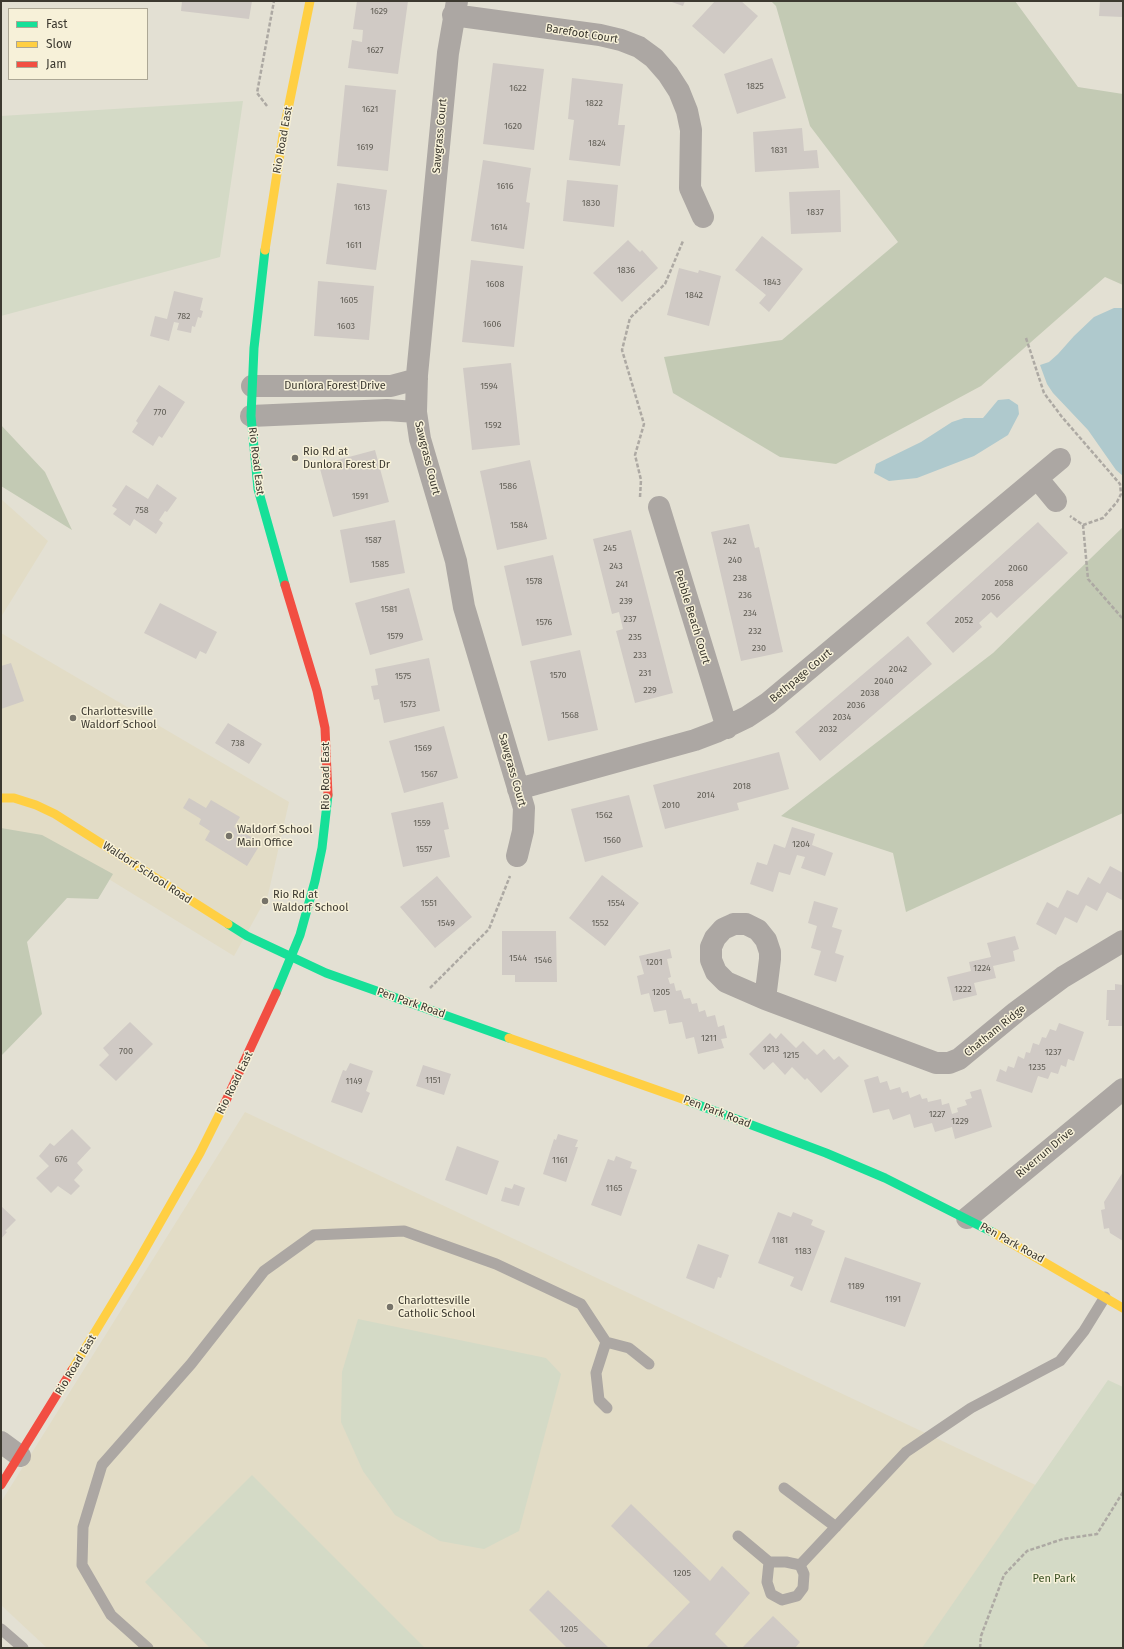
<!DOCTYPE html>
<html>
<head>
<meta charset="utf-8">
<style>
	body { margin:0 }
	#map { position:relative; width:1124px; height:1649px; overflow:hidden; background:#e3e0d3; font-family:"Fira Sans",sans-serif }
	canvas { display:block }
	.frame { position:absolute; inset:0; border:2px solid #3c3930; pointer-events:none }
	.legend { position:absolute; left:8px; top:8px; width:140px; height:72px; box-sizing:border-box; background:#f7f1d9; border:1px solid #aca795; margin:0; padding:5px 7px; list-style:none; font-size:12px; color:#3c3930 }
	.legend li { display:flex; align-items:center; gap:8px; height:20px }
	.legend b { width:20px; border:1px solid #aca795 }
</style>
</head>
<body>
<div id="map">
<canvas width="1124" height="1649"></canvas>
<div class="frame"></div>
<ul class="legend">
<li><b style="height:5px;background:#16e098"></b>Fast</li>
<li><b style="height:5px;background:#ffcf43"></b>Slow</li>
<li><b style="height:5px;background:#f24e42"></b>Jam</li>
</ul>
</div>
<script>
const ctx = document.querySelector('canvas').getContext('2d');
ctx.lineJoin = 'round';
function fillPath(path, color) { ctx.fillStyle = color; ctx.fill(path, 'evenodd'); }
const shape = rows => new Path2D(rows.map(r => 'M' + r).join(''));
function trace(path, color, width, dash) { ctx.strokeStyle = color; ctx.lineWidth = width; ctx.lineCap = dash ? 'butt' : 'round'; ctx.setLineDash(dash || []); ctx.stroke(path); }
function drawText(font, color, halo, rows, align = 'center') {
  ctx.font = font + ' "Fira Sans",sans-serif'; ctx.lineWidth = 3; ctx.setLineDash([]); ctx.textBaseline = 'middle'; ctx.strokeStyle = halo; ctx.fillStyle = color; for (const [text, x, y, turn = 0] of rows) {
    ctx.save(); ctx.translate(x, y); ctx.rotate((+turn || 0) * Math.PI / 180); ctx.textAlign = isNaN(turn) ? turn : align; if (halo) ctx.strokeText(text, 0, 0); ctx.fillText(text, 0, 0); ctx.restore();
  }
}
const built = shape([
	[1,499,48,541,1,617],
	[1,633,289,802,268,895,234,956,81,862,1,937],
	[245,1112,1097,1514,1003,1648,47,1648,1,1605,1,1502]
]);
const green = shape([
	[243,101,220,257,1,316,1,116],
	[358,1319,546,1358,561,1374,519,1531,484,1549,440,1541,395,1515,363,1471,341,1422,342,1372],
	[1108,1380,1123,1387,1123,1648,922,1648],
	[252,1475,425,1648,210,1648,145,1582]
]);
const forest = shape([
	[771,1,1015,1,1078,87,1123,94,1123,285,1105,277,981,386,836,464,780,457,673,393,664,357,782,340,898,242,810,126,776,6],
	[1,425,45,472,72,530,1,486],
	[1123,527,1123,813,906,912,893,853,781,816,993,653],
	[1,828,42,835,113,874,98,899,67,898,27,942,42,1014,1,1056]
]);
const water = shape([
	[1114,308,1123,308,1123,476,1116,470,1088,430,1053,393,1047,384,1040,365,1049,362,1058,354,1074,336,1094,317],
	[1009,399,1018,405,1019,414,1008,435,974,456,917,478,889,481,874,473,876,464,921,442,952,422,964,418,983,418,998,400]
]);
const building = shape([
	[182,1,252,1,249,19,181,11],
	[357,1,408,1,398,74,348,68,352,40,362,42,363,30,353,29],
	[669,1,685,1,683,6],
	[715,1,741,1,758,16,724,54,692,26],
	[1100,1,1123,1,1123,17,1099,16],
	[772,58,786,98,737,114,724,74],
	[493,63,544,69,534,150,483,144],
	[572,78,623,84,618,125,625,125,620,166,569,160,574,120,568,119],
	[345,85,396,90,388,171,337,166],
	[802,128,804,151,817,150,819,168,755,172,753,132],
	[483,160,531,168,526,202,530,203,524,249,471,241],
	[567,180,618,185,614,227,563,221],
	[337,183,387,190,376,270,326,264],
	[840,190,841,232,791,234,789,192],
	[762,236,803,269,769,312,759,303,766,295,735,270],
	[628,240,640,252,642,250,658,268,622,302,593,273],
	[471,260,523,266,514,347,462,342],
	[679,268,698,273,699,270,721,276,709,326,667,315],
	[318,281,374,286,369,340,314,336],
	[174,291,203,298,200,310,203,311,201,318,198,317,195,327,192,326,191,333,177,330,179,323,174,322,169,341,150,336,155,316,167,319],
	[511,363,520,445,472,450,463,368],
	[159,385,185,402,162,438,159,436,153,446,132,432,138,423,136,421],
	[375,450,389,502,333,517,319,465],
	[530,460,547,539,497,550,480,471],
	[157,484,177,498,167,512,165,511,159,520,163,523,156,534,134,519,130,526,113,514,117,509,112,506,126,485,148,499],
	[395,520,405,573,350,583,340,530],
	[1038,522,1068,553,997,618,991,612,979,623,982,627,953,653,926,623],
	[749,524,755,548,759,547,783,652,741,661,711,532],
	[631,530,673,693,635,703,616,631,623,629,619,612,612,614,593,539],
	[553,555,572,635,522,646,504,566],
	[409,588,423,640,370,655,355,603],
	[160,603,217,632,206,654,200,651,196,659,144,633],
	[908,636,932,664,820,761,795,732],
	[580,650,598,730,548,741,530,661],
	[429,658,440,711,384,723,379,699,374,700,371,686,378,685,375,669],
	[11,663,24,701,1,709,1,666],
	[228,723,262,744,249,764,215,743],
	[444,726,458,778,404,793,389,741],
	[779,752,789,789,737,803,739,810,665,829,653,785],
	[629,795,643,847,585,862,571,809],
	[189,798,206,808,211,800,240,817,234,827,261,843,247,866,205,840,210,831,199,824,201,819,183,808],
	[443,802,449,829,444,830,450,857,403,867,391,813],
	[792,827,815,834,812,845,833,853,825,876,801,868,805,857,797,855,790,875,779,872,773,892,750,884,757,862,767,865,774,844,785,848],
	[1110,866,1123,873,1122,900,1107,892,1097,911,1086,905,1077,923,1065,917,1056,935,1036,924,1047,902,1058,908,1067,890,1078,895,1088,877,1100,884],
	[602,875,639,903,605,946,569,918],
	[437,876,472,917,435,948,400,907],
	[814,901,838,908,832,927,842,930,835,953,844,956,836,982,814,975,821,951,811,948,817,926,808,923],
	[502,931,556,931,557,982,515,982,515,975,502,975],
	[1015,936,1019,949,1013,951,1015,961,993,966,996,978,974,983,977,995,953,1001,947,977,971,971,969,962,991,957,987,943],
	[670,949,672,958,667,959,671,977,668,978,670,984,674,983,676,991,681,990,684,999,690,998,692,1004,697,1003,699,1012,705,1010,707,1017,715,1015,718,1027,724,1025,727,1038,721,1039,724,1048,698,1054,694,1037,686,1039,682,1022,669,1024,666,1010,654,1012,649,993,641,995,637,976,644,974,639,956],
	[1115,984,1123,985,1122,1026,1108,1026,1109,1020,1106,1020,1107,990,1115,990],
	[130,1022,153,1044,116,1081,99,1065,109,1055,103,1048],
	[1059,1023,1084,1032,1074,1061,1068,1059,1066,1067,1061,1065,1058,1074,1051,1072,1048,1079,1038,1076,1032,1093,996,1081,1000,1069,1006,1072,1008,1066,1014,1068,1018,1056,1024,1059,1026,1052,1030,1053,1033,1043,1039,1045,1042,1037,1046,1038,1050,1029,1056,1031],
	[770,1033,776,1039,781,1033,796,1048,803,1041,817,1055,824,1049,834,1060,839,1056,849,1066,821,1093,807,1078,805,1080,792,1067,785,1075,773,1062,764,1070,749,1054],
	[350,1063,373,1071,366,1091,370,1093,362,1113,331,1102,343,1070,346,1071],
	[423,1065,451,1074,444,1095,416,1086],
	[878,1076,880,1083,887,1081,890,1090,900,1087,902,1093,908,1091,910,1098,920,1094,922,1099,927,1098,928,1102,941,1099,942,1105,949,1103,952,1114,958,1112,957,1108,967,1105,965,1100,972,1098,970,1092,981,1089,992,1127,955,1139,952,1127,935,1132,932,1123,914,1128,910,1114,893,1120,889,1109,873,1113,864,1080],
	[72,1129,91,1148,77,1163,83,1170,74,1180,80,1186,71,1195,58,1186,51,1193,36,1178,49,1166,39,1156,50,1143,54,1146],
	[558,1134,578,1140,575,1147,578,1147,566,1182,543,1174,554,1139,556,1140],
	[457,1146,499,1161,487,1195,445,1180],
	[616,1156,632,1162,630,1168,637,1170,621,1216,591,1205,608,1159,614,1161],
	[1123,1172,1123,1241,1110,1233,1109,1228,1104,1229,1101,1210,1105,1209,1104,1202],
	[514,1184,525,1188,519,1206,501,1201,505,1187,512,1189],
	[1,1206,16,1220,5,1231,7,1232,1,1239],
	[778,1212,791,1217,793,1212,813,1220,811,1225,825,1231,802,1291,790,1286,794,1277,758,1263],
	[698,1244,729,1255,721,1278,718,1277,714,1289,686,1278],
	[845,1257,921,1283,905,1327,830,1302],
	[631,1504,710,1581,722,1566,750,1593,715,1634,729,1648,646,1648,690,1602,611,1526],
	[548,1590,609,1648,567,1648,529,1610],
	[773,1616,800,1642,795,1648,742,1648]
]);
const path = shape([
	[267,106,257,93,274,1],
	[1026,338,1044,393,1062,417,1120,484,1121,494,1117,502,1103,518,1083,525,1070,516],
	[640,497,641,480,635,455,644,424,622,350,630,318,665,284,683,241],
	[1083,525,1088,579,1123,619],
	[430,988,489,929,510,876],
	[980,1648,981,1636,1004,1575,1027,1551,1063,1539,1097,1534,1123,1492]
]);
const lane = shape([
	[607,1408,599,1400,596,1373,606,1342,629,1348,649,1364],
	[784,1488,836,1527],
	[738,1536,769,1562,767,1582,771,1594,782,1600,797,1596,803,1588,804,1574,800,1565,786,1562,769,1562],
	[800,1565,906,1452,971,1408,1060,1361,1084,1331,1105,1297],
	[1,1629,23,1648],
	[148,1648,111,1615,82,1565,83,1527,102,1465,191,1364,264,1271,314,1235,404,1231,496,1264,581,1304,606,1342]
]);
const street = shape([
	[457,1,448,53,417,375,416,412,420,439,456,561,464,607,524,808,523,831,517,856],
	[453,15,600,35,621,40,639,47,654,58,668,74,679,91,687,111,691,130,690,188,703,217],
	[252,386,391,386,417,379],
	[251,416,387,410,416,412],
	[1037,478,1056,501],
	[659,507,727,728],
	[518,789,695,740,716,732,747,717,768,703,1060,459],
	[734,924,746,924,758,930,766,940,770,952,770,959,765,999,726,982,716,972,711,960,711,947,715,938,723,929,734,924],
	[765,999,936,1063,949,1063,959,1059,1016,1012,1063,977,1123,941],
	[967,1218,1123,1089],
	[1,1442,20,1456]
]);
const fast = shape([
	[265,250,254,348,251,416,258,489,285,585],
	[228,924,247,936,326,973,509,1038],
	[276,993,300,935,315,881,322,848,328,795],
	[688,1101,826,1153,885,1178,994,1233]
]);
const slow = shape([
	[265,250,284,129,310,1],
	[1,798,14,798,36,805,55,814,228,924],
	[509,1038,688,1101],
	[994,1233,1123,1308],
	[72,1370,137,1263,200,1153,223,1107]
]);
const jam = shape([
	[285,585,317,691,325,728,328,795],
	[223,1107,276,993],
	[1,1485,72,1370]
]);
const markers = [
	[295,458,4,"#767369"],
	[73,718,4,"#767369"],
	[229,836,4,"#767369"],
	[265,901,4,"#767369"],
	[390,1307,4,"#767369"]
];
const numberNames = [
	["1629",379,11],
	["1627",375,50],
	["1825",755,86],
	["1622",518,88],
	["1822",594,103],
	["1621",370,109],
	["1620",513,126],
	["1824",597,143],
	["1619",365,147],
	["1831",779,150],
	["1616",505,186],
	["1830",591,203],
	["1613",362,207],
	["1837",815,212],
	["1614",499,227],
	["1611",354,245],
	["1836",626,270],
	["1843",772,282],
	["1608",495,284],
	["1842",694,295],
	["1605",349,300],
	["782",184,316],
	["1606",492,324],
	["1603",346,326],
	["1594",489,386],
	["770",160,412],
	["1592",493,425],
	["1586",508,486],
	["1591",360,496],
	["758",142,510],
	["1584",519,525],
	["1587",373,540],
	["242",730,541],
	["245",610,548],
	["240",735,560],
	["1585",380,564],
	["243",616,566],
	["2060",1018,568],
	["238",740,578],
	["1578",534,581],
	["2058",1004,583],
	["241",622,584],
	["236",745,595],
	["2056",991,597],
	["239",626,601],
	["1581",389,609],
	["234",750,613],
	["237",630,619],
	["2052",964,620],
	["1576",544,622],
	["232",755,631],
	["1579",395,636],
	["235",635,637],
	["230",759,648],
	["233",640,655],
	["2042",898,669],
	["231",645,673],
	["1570",558,675],
	["1575",403,676],
	["2040",884,681],
	["229",650,690],
	["2038",870,693],
	["1573",408,704],
	["2036",856,705],
	["1568",570,715],
	["2034",842,717],
	["2032",828,729],
	["738",238,743],
	["1569",423,748],
	["1567",429,774],
	["2018",742,786],
	["2014",706,795],
	["2010",671,805],
	["1562",604,815],
	["1559",422,823],
	["1560",612,840],
	["1204",801,844],
	["1557",424,849],
	["1551",429,903],
	["1554",616,903],
	["1549",446,923],
	["1552",600,923],
	["1544",518,958],
	["1546",543,960],
	["1201",654,962],
	["1224",982,968],
	["1222",963,989],
	["1205",661,992],
	["1211",709,1038],
	["1213",771,1049],
	["700",126,1051],
	["1237",1053,1052],
	["1215",791,1055],
	["1235",1037,1067],
	["1151",433,1080],
	["1149",354,1081],
	["1227",937,1114],
	["1229",960,1121],
	["676",61,1159],
	["1161",560,1160],
	["1165",614,1188],
	["1181",780,1240],
	["1183",803,1251],
	["1189",856,1286],
	["1191",893,1299],
	["1205",682,1573],
	["1205",569,1629]
];
const streetNames = [
	["Barefoot Court",582,34,9],
	["Sawgrass Court",440,136,-85],
	["Rio Road East",283,140,-80],
	["Dunlora Forest Drive",335,386],
	["Sawgrass Court",427,458,76],
	["Rio Road East",256,461,83],
	["Pebble Beach Court",692,617,73],
	["Bethpage Court",801,676,-40],
	["Sawgrass Court",512,770,74],
	["Rio Road East",326,776,-90],
	["Waldorf School Road",147,873,33],
	["Pen Park Road",411,1003,19],
	["Chatham Ridge",995,1031,-39],
	["Rio Road East",235,1083,-64],
	["Pen Park Road",717,1112,21],
	["Riverrun Drive",1045,1153,-40],
	["Pen Park Road",1012,1243,29],
	["Rio Road East",76,1365,-59]
];
const poiNames = [
	["Rio Rd at",303,452],
	["Dunlora Forest Dr",303,465],
	["Charlottesville",81,712],
	["Waldorf School",81,725],
	["Waldorf School",237,830],
	["Main Office",237,843],
	["Rio Rd at",273,895],
	["Waldorf School",273,908],
	["Charlottesville",398,1301],
	["Catholic School",398,1314]
];
const parkNames = [
	["Pen Park",1054,1579]
];
fillPath(built, '#e2dcc6');
fillPath(green, '#d4dac6');
fillPath(forest, '#c3cab4');
fillPath(water, '#afc9cd');
fillPath(building, '#d0cac5');
trace(path, '#ada9a3', 2.5, [4, 2]);
trace(lane, '#aca7a3', 11);
trace(street, '#aca7a3', 22);
trace(fast, '#16e098', 9);
trace(slow, '#ffcf43', 9);
trace(jam, '#f24e42', 9);
for (const [x, y, r, color] of markers) { const dot = new Path2D(); dot.arc(x, y, r, 0, 2 * Math.PI); ctx.fillStyle = color; ctx.fill(dot); trace(dot, '#f7f1d9', 1.5); }
drawText('9px', '#636058', null, numberNames);
drawText('11px', '#3c3930', '#f7f1d9', streetNames);
drawText('11px', '#3c3930', '#f7f1d9', poiNames, 'left');
drawText('11px', '#3b5124', '#f7f1d9', parkNames);
</script>
</body>
</html>
